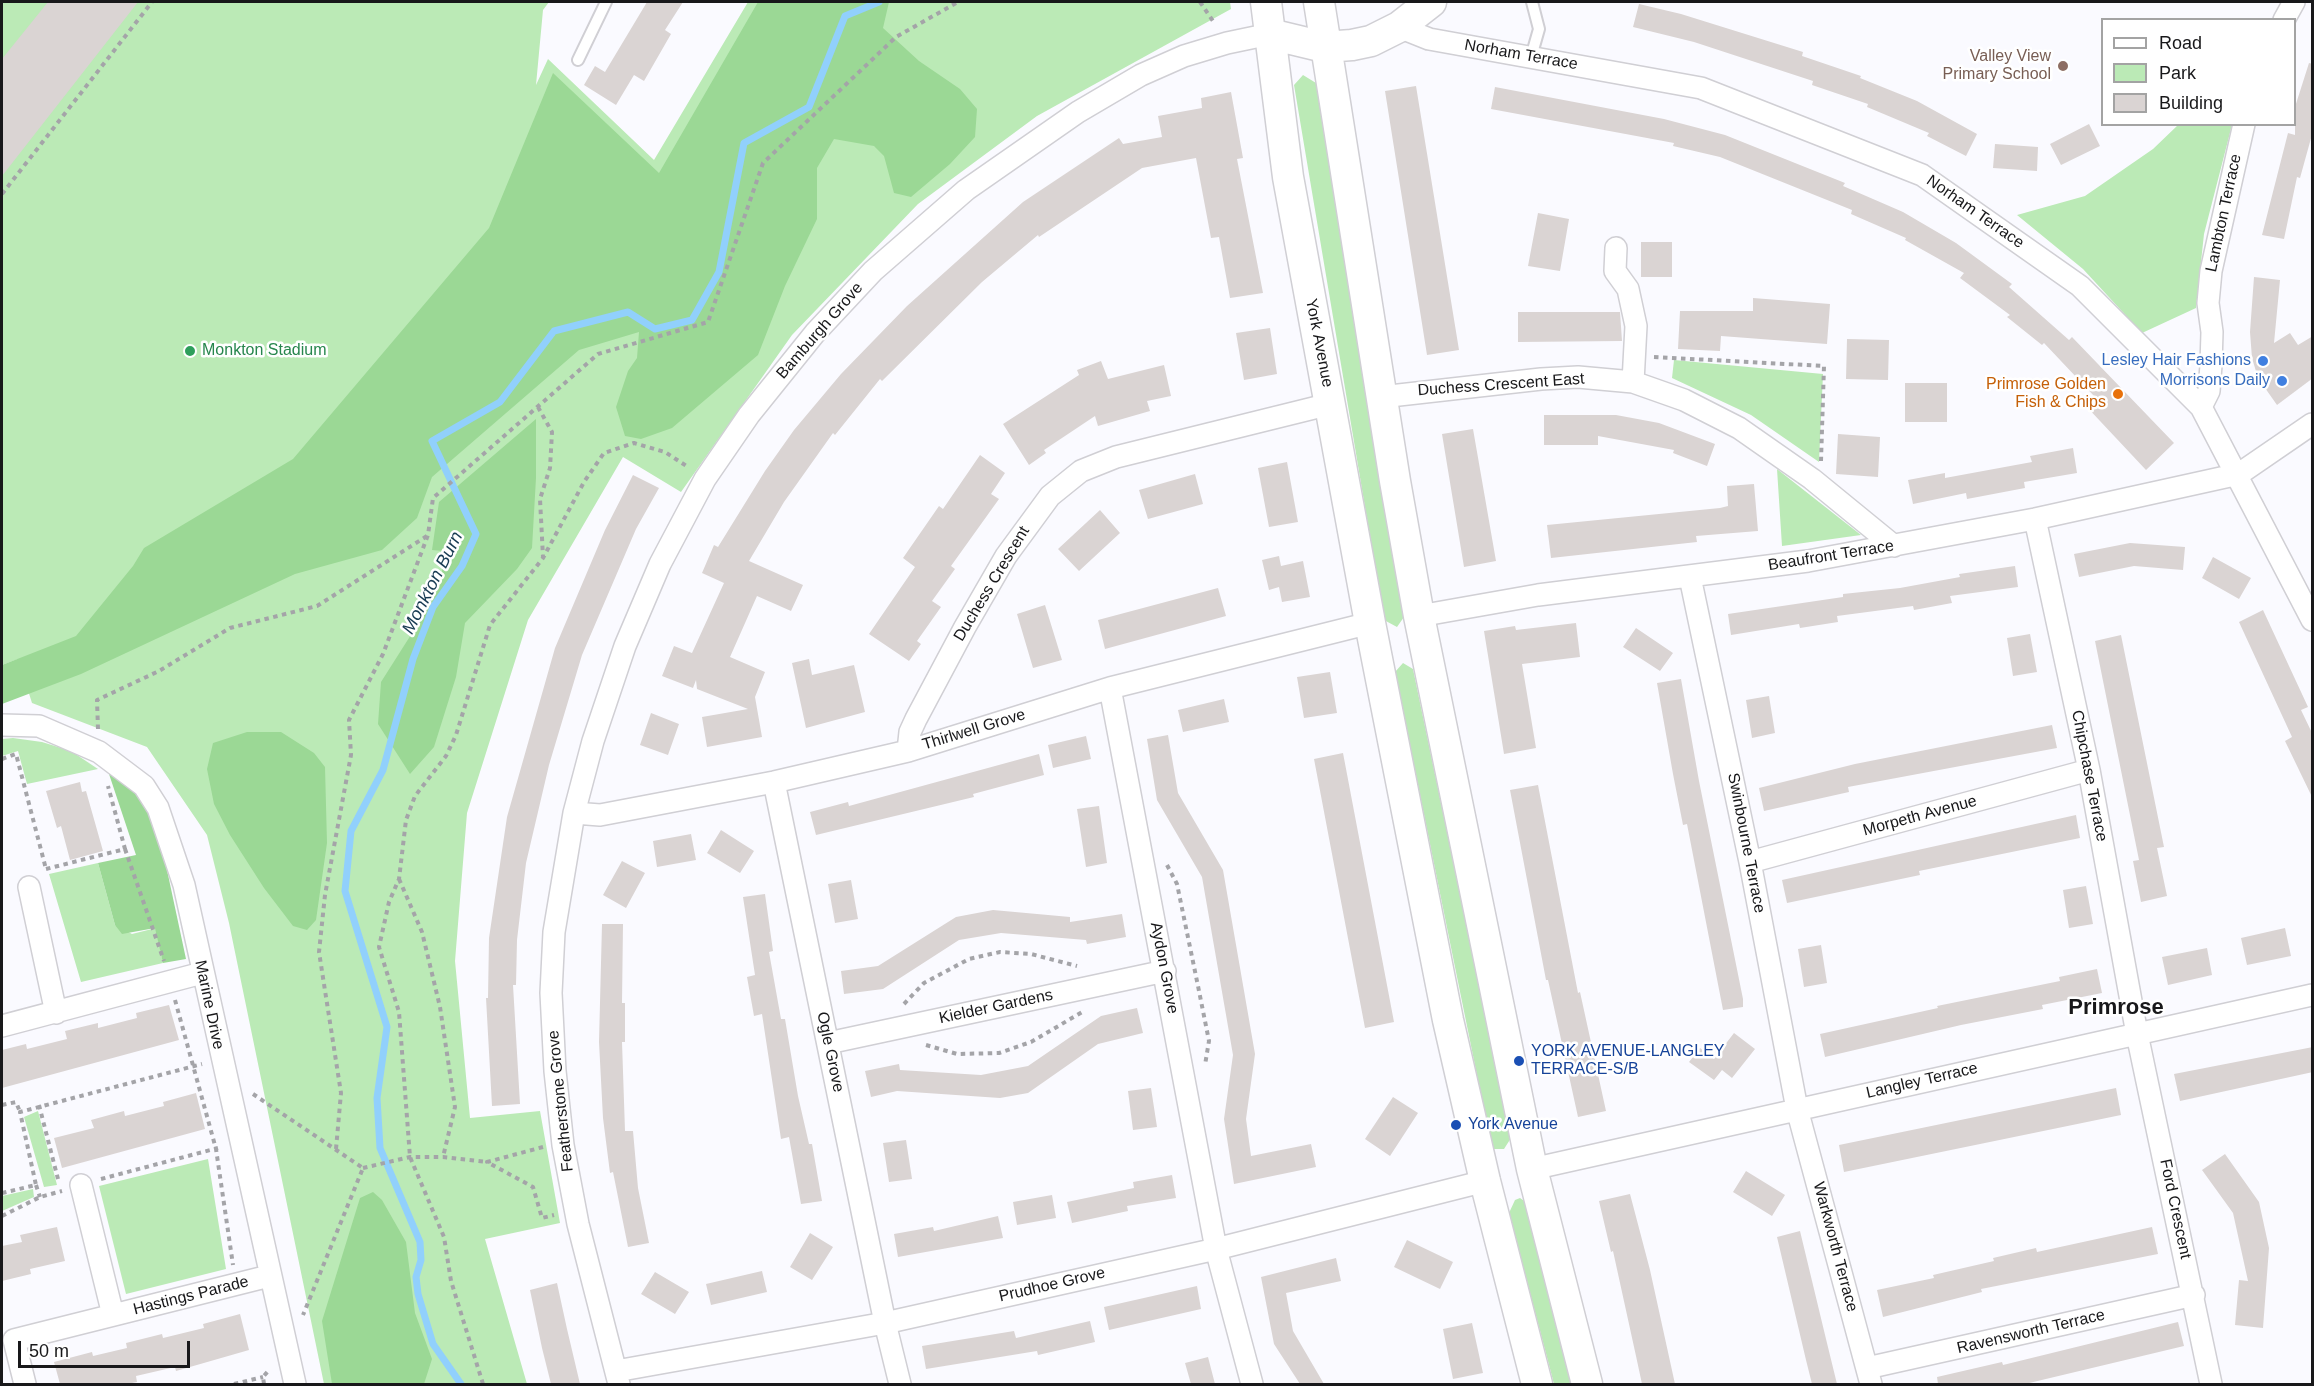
<!DOCTYPE html>
<html>
<head>
<meta charset="utf-8">
<style>
	body { margin:0 }
	#map { position:relative; width:2314px; height:1386px; overflow:hidden; background:#fafaff; font-family:Helvetica,sans-serif }
	canvas { display:block }
	.frame { position:absolute; inset:0; border:3px solid #18181a; pointer-events:none }
	.legend { position:absolute; left:2101px; top:18px; width:195px; height:108px; box-sizing:border-box; background:#fff; border:2px solid #a3a3a3; margin:0; padding:8px 10px; list-style:none; font-size:18px; color:#18181a }
	.legend li { display:flex; align-items:center; gap:12px; height:30px }
	.legend b { width:30px; border:2px solid #a3a3a3 }
	.scale { position:absolute; left:18px; top:1341px; width:172px; height:27px; box-sizing:border-box; border:3px solid #18181a; border-top:0; padding-left:8px; font-size:18px; line-height:21px; white-space:nowrap; color:#18181a; -webkit-text-stroke:4px #fff; paint-order:stroke }
</style>
</head>
<body>
<div id="map">
<canvas width="2314" height="1386"></canvas>
<div class="frame"></div>
<ul class="legend">
<li><b style="height:8px;background:#fff"></b>Road</li>
<li><b style="height:16px;background:#bbeab6"></b>Park</li>
<li><b style="height:16px;background:#dad4d3"></b>Building</li>
</ul>
<div class="scale">50 m</div>
</div>
<script>
const ctx = document.querySelector('canvas').getContext('2d');
ctx.lineJoin = 'round';
function fillPath(path, color) { ctx.fillStyle = color; ctx.fill(path, 'evenodd'); }
const shape = rows => new Path2D(rows.map(r => 'M' + r).join(''));
function trace(path, color, width, dash) { ctx.strokeStyle = color; ctx.lineWidth = width; ctx.lineCap = dash ? 'butt' : 'round'; ctx.setLineDash(dash || []); ctx.stroke(path); }
function drawText(font, color, halo, rows, align = 'center') {
  ctx.font = font + ' Helvetica,sans-serif'; ctx.lineWidth = 5; ctx.setLineDash([]); ctx.textBaseline = 'middle'; ctx.strokeStyle = halo; ctx.fillStyle = color; for (const [text, x, y, turn = 0] of rows) {
    ctx.save(); ctx.translate(x, y); ctx.rotate((+turn || 0) * Math.PI / 180); ctx.textAlign = isNaN(turn) ? turn : align; if (halo) ctx.strokeText(text, 0, 0); ctx.fillText(text, 0, 0); ctx.restore();
  }
}
const green = shape([
	[2,2,549,2,543,10,536,85,548,59,654,160,748,2,1230,2,1231,9,1037,116,918,204,792,335,681,492,623,457,528,620,467,813,455,961,470,1118,540,1111,560,1223,485,1239,527,1384,324,1384,229,923,207,835,147,747,32,703,18,659,2,665],
	[1303,75,1316,83,1404,617,1397,627,1384,620,1294,85],
	[2178,125,2232,125,2204,234,2196,308,2142,333,2083,269,2017,215,2085,196,2153,149],
	[1674,360,1823,374,1819,462,1751,415,1672,378],
	[1777,469,1861,535,1782,546],
	[1403,663,1413,669,1511,1138,1504,1149,1492,1149,1395,672],
	[13,738,42,742,71,751,98,769,27,784,18,751,2,756,2,739],
	[98,863,115,925,132,934,156,928,163,963,81,982,49,874],
	[38,1111,57,1185,44,1187,24,1117],
	[208,1159,226,1269,126,1294,99,1186],
	[33,1189,34,1197,2,1211,2,1196],
	[1520,1198,1530,1205,1575,1384,1554,1384,1509,1213,1515,1200]
]);
const forest = shape([
	[758,2,889,2,883,28,919,61,960,89,977,109,975,137,950,164,911,197,894,193,884,156,874,146,834,139,817,168,817,219,785,286,758,355,672,428,641,439,625,436,616,407,628,371,637,358,639,332,579,350,432,477,417,518,382,550,295,574,81,674,2,704,2,665,76,636,133,566,144,548,293,459,489,228,553,73,659,173],
	[536,419,536,478,532,548,517,569,465,623,456,677,434,747,410,774,378,724,381,682,421,619,442,572,443,551,432,550,439,502],
	[247,732,281,732,314,753,325,767,327,843,316,920,307,930,293,926,264,888,230,835,214,804,207,769,213,743],
	[108,771,142,797,164,856,186,959,163,963,155,928,122,934,115,925,98,863,136,855],
	[373,1192,382,1200,406,1242,415,1313,432,1359,424,1384,332,1384,322,1321,360,1198]
]);
const stream = shape([
	[461,1384,433,1344,418,1294,416,1277,421,1260,420,1242,380,1148,377,1098,387,1027,345,891,351,831,383,770,413,659,433,607,462,566,476,534,432,441,500,402,554,331,628,312,655,329,692,320,719,272,744,143,809,107,845,16,879,2]
]);
const building = shape([
	[48,2,138,2,2,176,2,59],
	[647,2,683,2,665,30,671,34,644,81,634,75,616,105,584,85,595,66,605,72],
	[1639,4,1681,14,1803,52,1802,56,1861,76,1860,78,1917,101,1977,134,1966,156,1927,136,1929,133,1867,107,1868,104,1812,85,1813,81,1694,42,1633,27],
	[2309,63,2313,64,2313,131,2300,178,2297,177,2284,239,2262,235,2288,133,2295,135,2295,107],
	[1416,86,1459,350,1427,355,1385,91],
	[1495,87,1664,119,1725,135,1845,183,1843,186,1903,212,1956,243,2012,284,2009,287,2069,340,2072,337,2174,443,2146,470,2085,405,2094,396,2044,343,2042,345,2007,317,2010,315,1960,278,1964,273,1905,240,1906,238,1851,214,1852,210,1720,157,1673,146,1674,143,1491,109],
	[1231,92,1243,158,1237,159,1263,293,1230,298,1219,237,1211,238,1196,158,1142,168,1039,237,1038,235,982,282,882,381,880,379,835,435,833,433,784,502,749,561,803,585,791,611,757,596,730,657,765,672,755,697,762,737,707,747,702,717,748,709,697,689,696,680,693,688,662,676,674,646,692,653,724,583,702,573,714,545,718,547,765,471,794,430,841,374,907,306,1023,202,1119,138,1123,144,1162,137,1158,116,1202,108,1201,98],
	[2089,124,2100,146,2061,165,2050,144],
	[1995,144,2038,147,2037,171,1993,168],
	[1538,213,1569,219,1560,271,1528,266],
	[1641,242,1672,242,1672,277,1641,277],
	[2254,277,2280,280,2274,343,2290,333,2298,345,2313,336,2313,378,2277,405,2258,378,2252,358,2250,332],
	[1753,298,1830,304,1827,344,1721,336,1720,351,1678,349,1680,311,1753,311],
	[1518,312,1620,312,1622,341,1518,342],
	[1270,328,1277,374,1244,380,1236,333],
	[1847,339,1889,340,1888,380,1846,379],
	[1101,361,1108,379,1164,365,1171,396,1147,401,1150,411,1098,426,1095,416,1044,450,1046,453,1029,465,1003,424,1079,375,1077,370],
	[1905,383,1947,383,1947,422,1905,422],
	[1544,415,1616,415,1659,423,1715,444,1707,466,1673,453,1674,450,1598,436,1598,445,1544,445],
	[1473,429,1496,561,1464,567,1442,434],
	[1838,434,1880,437,1878,477,1836,474],
	[2073,448,2077,473,2024,482,2025,488,1967,499,1966,493,1913,504,1908,480,1945,473,1945,478,2032,462,2030,456],
	[980,455,1005,473,991,494,999,499,951,566,955,569,932,601,941,607,917,641,921,644,909,661,869,634,915,567,903,558,939,506,943,509],
	[1287,462,1298,522,1269,527,1258,468],
	[1195,474,1203,504,1148,519,1139,490],
	[633,475,659,488,636,529,582,655,549,765,526,863,517,940,516,985,513,985,520,1104,492,1106,486,998,488,998,489,938,507,817,555,648,605,530],
	[1754,484,1758,531,1696,536,1697,542,1551,558,1547,525,1720,508,1728,506,1727,486],
	[1100,510,1120,533,1079,571,1058,549],
	[2130,543,2185,547,2183,570,2134,566,2079,577,2074,554],
	[1279,556,1281,566,1303,561,1310,597,1282,602,1279,587,1269,590,1262,560],
	[2213,557,2251,578,2239,599,2202,578],
	[2015,566,2018,587,1950,596,1952,603,1914,610,1913,606,1837,616,1838,622,1800,628,1799,624,1731,635,1728,614,1843,597,1843,594,1900,588,1960,577,1959,574],
	[1218,588,1226,616,1105,649,1098,620],
	[1045,605,1062,660,1033,668,1017,614],
	[2263,610,2308,707,2301,710,2313,735,2313,799,2285,741,2292,737,2239,622],
	[1576,623,1580,657,1522,664,1536,748,1504,754,1484,631,1515,626,1516,630],
	[1636,628,1673,653,1660,671,1623,647],
	[2030,634,2037,672,2013,676,2007,638],
	[2121,635,2164,847,2157,848,2167,896,2141,902,2133,861,2139,860,2095,641],
	[809,659,812,675,854,665,865,712,806,728,792,663],
	[1330,672,1337,713,1304,718,1297,677],
	[1681,679,1699,781,1743,999,1743,1007,1723,1010,1687,824,1683,825,1673,774,1657,683],
	[1769,696,1775,733,1752,738,1746,700],
	[1224,699,1229,722,1183,732,1178,710],
	[651,713,679,724,668,755,640,745],
	[2052,725,2057,748,1848,787,1849,792,1764,811,1759,788,1855,764],
	[1168,735,1178,793,1223,870,1255,1054,1246,1119,1251,1156,1311,1144,1316,1167,1234,1184,1224,1119,1233,1055,1202,877,1157,800,1147,739],
	[1086,736,1091,759,1053,768,1048,745],
	[1343,753,1394,1022,1365,1028,1314,759],
	[1039,754,1044,775,973,794,974,797,816,835,810,812,848,802,849,806],
	[80,782,82,792,86,791,103,851,70,860,61,826,57,828,46,791],
	[1538,785,1578,993,1580,992,1606,1111,1578,1117,1548,980,1546,980,1510,790],
	[1099,806,1107,863,1086,867,1077,809],
	[2076,815,2080,838,1919,871,1920,875,1787,903,1782,880],
	[721,830,754,851,740,873,707,853],
	[691,834,696,860,657,867,653,841],
	[622,861,645,873,626,908,603,895],
	[851,880,858,919,835,923,828,884],
	[2086,886,2093,924,2069,928,2063,890],
	[765,894,773,951,769,952,781,1019,785,1019,798,1096,809,1144,812,1144,822,1201,801,1204,789,1137,781,1139,762,1014,754,1016,747,977,755,975,743,897],
	[993,910,1070,917,1070,922,1122,914,1126,937,1087,944,1086,940,1001,933,959,940,883,989,844,994,841,971,878,966,956,917],
	[602,924,623,924,622,1003,625,1003,625,1042,622,1042,625,1131,633,1131,638,1188,649,1243,628,1247,613,1172,610,1173,603,1118,599,1042],
	[2285,928,2291,956,2247,965,2241,938],
	[1821,945,1827,983,1804,987,1798,949],
	[2207,948,2212,975,2168,985,2162,957],
	[2097,969,2102,993,2042,1005,2043,1009,1961,1025,1825,1057,1820,1034,1938,1008,1937,1006,2060,981,2059,977],
	[169,1005,179,1040,2,1088,2,1050,26,1044,27,1049,67,1039,65,1031,98,1023,98,1028,137,1018,136,1013],
	[1137,1008,1143,1033,1098,1044,1028,1093,1000,1098,897,1091,871,1097,865,1071,899,1064,900,1070,981,1075,1028,1066,1101,1016],
	[1734,1033,1755,1049,1732,1078,1722,1070,1714,1080,1689,1062,1700,1048,1714,1059],
	[2313,1047,2313,1072,2180,1101,2174,1074],
	[1151,1088,1157,1127,1133,1130,1128,1091],
	[2116,1088,2121,1115,1844,1172,1839,1145],
	[196,1093,205,1129,62,1168,54,1138,94,1128,91,1120,124,1111,125,1116,164,1106,163,1102],
	[1393,1097,1418,1113,1390,1156,1365,1139],
	[906,1140,912,1179,889,1182,883,1143],
	[2225,1154,2259,1202,2269,1248,2263,1328,2235,1325,2239,1280,2248,1281,2233,1213,2202,1170],
	[1746,1171,1785,1195,1772,1216,1733,1192],
	[1172,1175,1176,1198,1127,1206,1128,1211,1072,1223,1067,1202,1134,1188,1133,1182],
	[1630,1194,1650,1270,1675,1384,1642,1384,1636,1356,1613,1251,1611,1252,1599,1201],
	[1052,1195,1056,1218,1017,1225,1013,1202],
	[998,1216,1003,1238,898,1257,894,1234,933,1227,934,1231],
	[57,1227,65,1261,30,1269,31,1274,2,1281,2,1246,22,1242,20,1235],
	[2152,1227,2158,1254,1981,1289,1982,1292,1883,1317,1877,1290,1934,1278,1933,1275,1994,1261,1993,1258,2036,1248,2037,1252],
	[1800,1231,1826,1339,1837,1384,1812,1384,1806,1360,1777,1237],
	[810,1233,833,1247,812,1280,790,1267],
	[1407,1240,1453,1262,1440,1289,1394,1267],
	[1336,1258,1341,1281,1286,1293,1293,1331,1324,1384,1300,1384,1274,1344,1261,1277],
	[762,1271,767,1292,711,1305,706,1284],
	[655,1272,689,1292,675,1314,641,1294],
	[557,1283,567,1329,580,1384,551,1384,542,1348,530,1290],
	[1197,1286,1201,1309,1109,1330,1104,1307],
	[240,1314,249,1350,176,1371,175,1367,136,1376,137,1382,127,1384,60,1384,54,1362,92,1352,93,1356,127,1348,126,1343,162,1334,163,1338,204,1328,203,1324],
	[1090,1321,1095,1342,1038,1355,1037,1351,926,1369,922,1346,1014,1331,1016,1338],
	[2178,1322,2184,1346,2025,1384,1938,1384,1937,1377,2002,1362,2003,1365],
	[1472,1323,1483,1373,1453,1379,1443,1329],
	[1208,1357,1215,1384,1191,1384,1185,1363]
]);
const path = shape([
	[1200,2,1215,24],
	[2,194,152,2],
	[1654,357,1824,366,1821,461],
	[538,407,552,432,550,468,540,499,543,557],
	[98,729,97,700,159,671,230,628,317,606,427,536],
	[2,759,16,754,46,869],
	[125,849,164,961],
	[1167,865,1177,884,1198,986,1209,1041,1205,1065],
	[46,869,125,849,108,786],
	[399,879,422,932,440,1007,455,1107,443,1157],
	[175,1000,216,1149,233,1265],
	[904,1004,924,983,969,959,1000,952,1031,954,1077,966],
	[926,1045,957,1054,999,1053,1031,1042,1084,1011],
	[253,1094,363,1168,303,1315],
	[2,1105,16,1102,20,1112],
	[39,1105,59,1183],
	[543,1147,487,1162,533,1187,542,1218,554,1215],
	[336,1149,341,1093,319,952,325,895,351,755,349,720,383,654,428,535,433,498,598,354,708,322,763,163,896,37,958,2],
	[363,1168,410,1157,443,1157,487,1162],
	[101,1179,218,1148],
	[36,1185,40,1197],
	[2,1193,36,1185,20,1112,202,1064],
	[2,1216,40,1197,62,1191],
	[234,1384,263,1377],
	[264,1384,263,1377,269,1370],
	[483,1384,451,1281,444,1237,410,1157,399,1012,379,947,389,902,399,879,406,820,415,796,446,756,456,735,490,625,543,558,584,482,604,453,634,443,665,452,688,467]
]);
const lane = shape([
	[1531,57,1539,29,1532,2],
	[578,60,606,2]
]);
const street = shape([
	[2284,20,2294,2],
	[1399,27,1429,39,1701,88,1922,175,2080,286,2201,407,2312,620],
	[1616,248,1615,271,1628,289,1636,326,1633,382],
	[1381,397,1541,379,1578,377,1633,382,1684,400,1739,428,1812,479,1894,546],
	[2201,407,2209,391,2211,365,2212,332,2208,303,2211,271,2244,124],
	[2035,519,2089,770,2137,1034,2211,1384],
	[1690,577,1750,862,1797,1109,1871,1384],
	[1419,616,1538,595,1808,561,2035,519,2239,474,2312,424],
	[1110,688,1216,1249,1252,1384],
	[2,725,39,726,99,752,144,786,158,808,184,885,295,1384],
	[908,751,910,732,916,719,965,627,1006,556,1050,496,1081,471,1116,457,1330,404],
	[774,782,885,1323,900,1384],
	[574,813,600,815,774,782,908,751,1110,688,1370,623],
	[1750,862,2089,770],
	[29,887,56,1013],
	[2,1026,202,973],
	[828,1043,1165,971],
	[1532,1169,2312,995],
	[81,1185,113,1315],
	[1867,1368,2194,1295],
	[616,1371,885,1323,1216,1249,1485,1181],
	[25,1384,14,1340,269,1276],
	[619,1384,578,1224,563,1145,555,1071,551,993,554,932,574,813,593,741,625,646,660,564,705,479,749,415,815,333,873,271,966,190,1078,112,1141,75,1184,56,1227,43,1270,34]
]);
const secondary = shape([
	[1266,2,1288,177,1370,623,1448,1020,1485,1181,1537,1384],
	[1319,2,1395,481,1419,616,1532,1169,1587,1384],
	[1270,34,1324,47,1352,45,1371,41,1399,27,1431,2]
]);
const markers = [
	[2063,66,6,"#8d6e63"],
	[190,351,6,"#2e9e5b"],
	[2263,361,6,"#3f7fe0"],
	[2282,381,6,"#3f7fe0"],
	[2118,394,6,"#e8710a"],
	[1519,1061,6,"#1a4fb4"],
	[1456,1125,6,"#1a4fb4"]
];
const streetNames = [
	["Norham Terrace",1521,55,10],
	["Norham Terrace",1975,212,35],
	["Lambton Terrace",2224,213,-78],
	["Bamburgh Grove",820,331,-49],
	["York Avenue",1319,343,79],
	["Duchess Crescent East",1501,385,-4],
	["Beaufront Terrace",1831,556,-9],
	["Duchess Crescent",992,584,-59],
	["Thirlwell Grove",974,730,-17],
	["Chipchase Terrace",2089,776,79],
	["Morpeth Avenue",1920,816,-15],
	["Swinbourne Terrace",1746,843,79],
	["Aydon Grove",1164,968,79],
	["Marine Drive",209,1005,78],
	["Kielder Gardens",996,1007,-12],
	["Ogle Grove",830,1052,78],
	["Langley Terrace",1922,1081,-13],
	["Featherstone Grove",561,1101,-96],
	["Ford Crescent",2175,1209,78],
	["Warkworth Terrace",1835,1247,75],
	["Prudhoe Grove",1052,1285,-13],
	["Hastings Parade",191,1296,-14],
	["Ravensworth Terrace",2031,1332,-13]
];
const educationNames = [
	["Valley View",2051,57],
	["Primary School",2051,75]
];
const leisureNames = [
	["Monkton Stadium",202,351]
];
const shopNames = [
	["Lesley Hair Fashions",2251,361],
	["Morrisons Daily",2270,381]
];
const foodNames = [
	["Primrose Golden",2106,385],
	["Fish & Chips",2106,403]
];
const transitNames = [
	["YORK AVENUE-LANGLEY",1531,1052],
	["TERRACE-S/B",1531,1070],
	["York Avenue",1468,1125]
];
const waterNames = [
	["Monkton Burn",433,583,-63]
];
const districtNames = [
	["Primrose",2116,1008]
];
fillPath(green, '#bbeab6');
fillPath(forest, '#9bd895');
trace(stream, '#91d0fc', 7);
fillPath(building, '#dad4d3');
trace(lane, '#d0cfd4', 14);
trace(street, '#d0cfd4', 24);
trace(secondary, '#d0cfd4', 33);
trace(path, '#a4a4a8', 4, [4.5, 4.5]);
trace(lane, '#fff', 10);
trace(street, '#fff', 21);
trace(secondary, '#fff', 30);
for (const [x, y, r, color] of markers) { const dot = new Path2D(); dot.arc(x, y, r, 0, 2 * Math.PI); ctx.fillStyle = color; ctx.fill(dot); trace(dot, '#fff', 2); }
drawText('16px', '#18181a', '#fff', streetNames);
drawText('16px', '#785e54', '#fff', educationNames, 'right');
drawText('16px', '#27864d', '#fff', leisureNames, 'left');
drawText('16px', '#366cbe', '#fff', shopNames, 'right');
drawText('16px', '#c56008', '#fff', foodNames, 'right');
drawText('16px', '#164399', '#fff', transitNames, 'left');
drawText('italic 18px', '#183b52', '#fff', waterNames);
drawText('bold 22px', '#18181a', '#fff', districtNames);
</script>
</body>
</html>
